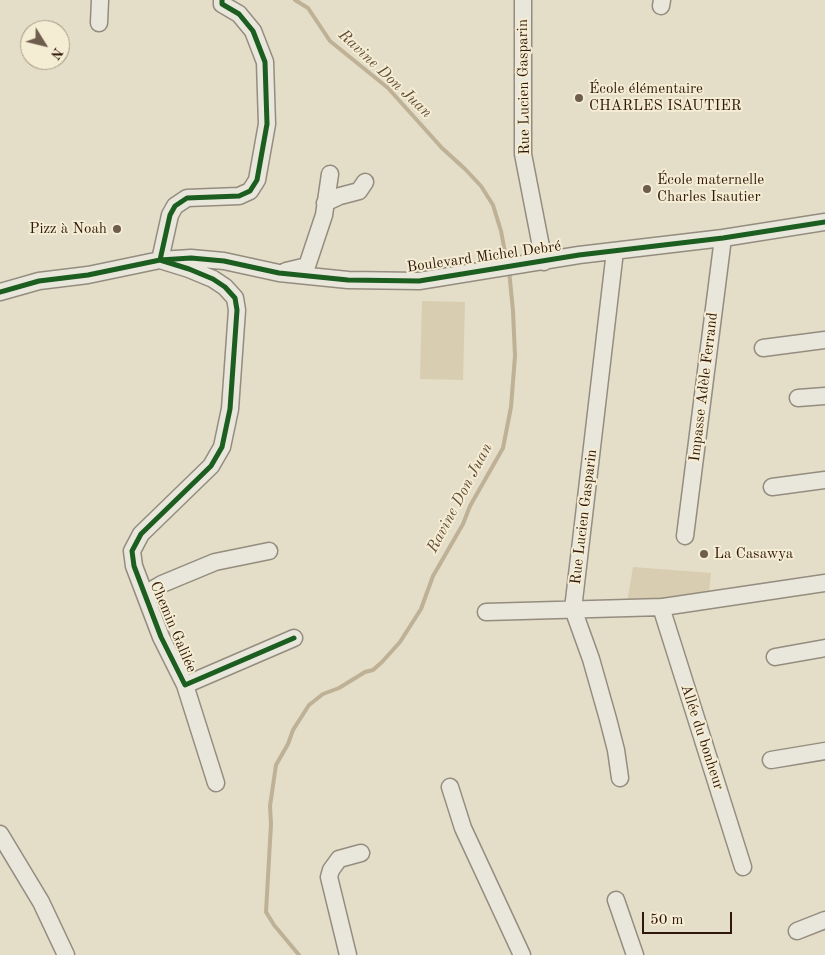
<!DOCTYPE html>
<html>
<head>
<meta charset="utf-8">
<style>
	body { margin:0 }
	#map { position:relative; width:825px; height:955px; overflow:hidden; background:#e4ddc8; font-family:"Old Standard TT",serif }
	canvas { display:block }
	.north { position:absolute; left:20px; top:20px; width:50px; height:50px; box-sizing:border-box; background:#f5edd3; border:1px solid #a69782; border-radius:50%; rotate:126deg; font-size:14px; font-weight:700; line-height:20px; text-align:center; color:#2f1709 }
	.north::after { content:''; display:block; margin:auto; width:18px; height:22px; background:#6e5c4c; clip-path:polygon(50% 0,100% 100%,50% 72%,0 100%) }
	.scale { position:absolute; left:642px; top:912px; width:90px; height:22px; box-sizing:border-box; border:2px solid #2f1709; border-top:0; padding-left:6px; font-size:15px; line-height:18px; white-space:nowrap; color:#2f1709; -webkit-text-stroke:4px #f5edd3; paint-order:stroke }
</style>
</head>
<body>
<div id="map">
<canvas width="825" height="955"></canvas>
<div class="north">N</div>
<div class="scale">50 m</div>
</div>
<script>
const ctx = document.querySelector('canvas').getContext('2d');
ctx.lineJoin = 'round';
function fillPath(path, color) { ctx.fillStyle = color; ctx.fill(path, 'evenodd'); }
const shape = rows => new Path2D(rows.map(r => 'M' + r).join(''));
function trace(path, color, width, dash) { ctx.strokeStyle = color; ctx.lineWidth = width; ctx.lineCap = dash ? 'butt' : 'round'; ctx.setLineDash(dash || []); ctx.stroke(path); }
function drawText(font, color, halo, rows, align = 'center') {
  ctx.font = font + ' "Old Standard TT",serif'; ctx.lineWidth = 4; ctx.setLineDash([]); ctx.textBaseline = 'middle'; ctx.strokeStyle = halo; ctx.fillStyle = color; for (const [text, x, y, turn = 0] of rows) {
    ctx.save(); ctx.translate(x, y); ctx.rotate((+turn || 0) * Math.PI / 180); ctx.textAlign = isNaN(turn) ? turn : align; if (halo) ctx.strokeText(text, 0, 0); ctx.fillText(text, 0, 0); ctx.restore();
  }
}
const green = shape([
	[422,301,465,302,463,380,420,379],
	[633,567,711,573,709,592,627,603]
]);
const stream = shape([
	[295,0,308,8,330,41,388,88,442,148,465,169,481,186,493,205,501,231,507,263],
	[299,955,274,925,266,912,271,824,270,806,276,765,288,744,293,730,309,705,323,694,339,688,365,672,373,670,382,662,400,642,421,609,433,576,463,524,470,506,503,448,511,407,515,356,513,311,509,270]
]);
const minor = shape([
	[222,0,222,4,239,14,253,31,265,62,267,124,257,180,250,191,239,196,187,198,175,206,170,215,160,260,189,269,213,279,225,287,235,298,237,310,230,409,222,447,211,466,141,534,132,551,134,566,161,637,185,685,294,638],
	[523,0,523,154,544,262],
	[661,6,662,0],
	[99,23,100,0],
	[325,203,340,196,359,191,365,182],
	[615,251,573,609,591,659,608,719,616,750,620,778],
	[286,271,307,266,324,215,330,174],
	[0,292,39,281,88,275,160,260,191,258,224,261,279,273,348,280,419,281,579,255,723,238,825,222],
	[763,348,825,340],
	[798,398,825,396],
	[772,487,825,480],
	[685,536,723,238],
	[145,594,162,584,215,562,269,551],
	[661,607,743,867],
	[486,612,663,607,825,583],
	[775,657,825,648],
	[185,685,216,783],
	[771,760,825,751],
	[450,787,463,828,522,955],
	[0,834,41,902,66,955],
	[616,900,635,955],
	[797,931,825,920],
	[348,955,329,877,331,870,339,859,361,853]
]);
const cycleway = shape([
	[222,0,222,4,239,14,253,31,265,62,267,124,257,180,250,191,239,196,187,198,175,206,170,215,160,260,189,269,213,279,225,287,235,298,237,310,230,409,222,447,211,466,141,534,132,551,134,566,161,637,185,685,294,638],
	[0,292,39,281,88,275,160,260,191,258,224,261,279,273,348,280,419,281,579,255,723,238,825,222]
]);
const markers = [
	[579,98,5,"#6e5c4c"],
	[647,189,5,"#6e5c4c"],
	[117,229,5,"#6e5c4c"],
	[704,554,5,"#6e5c4c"]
];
const streetNames = [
	["Rue Lucien Gasparin",524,87,-91],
	["Boulevard Michel Debré",484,257,-8],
	["Impasse Adèle Ferrand",704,387,-83],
	["Rue Lucien Gasparin",584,517,-83],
	["Chemin Galilée",173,627,67],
	["Allée du bonheur",702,737,72]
];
const poiNames = [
	["École élémentaire",589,89],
	["CHARLES ISAUTIER",589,106],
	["École maternelle",657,180],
	["Charles Isautier",657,197],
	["Pizz à Noah",107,229,"right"],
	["La Casawya",714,554]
];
const waterNames = [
	["Ravine Don Juan",385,74,43],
	["Ravine Don Juan",460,498,-62]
];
fillPath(green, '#d8cdb1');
trace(stream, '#beb195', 4);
trace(minor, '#948c7f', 19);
trace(minor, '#e9e6db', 16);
trace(cycleway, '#1b5e20', 5);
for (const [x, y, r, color] of markers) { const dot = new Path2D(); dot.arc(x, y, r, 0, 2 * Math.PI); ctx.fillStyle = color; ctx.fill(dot); trace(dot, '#f5edd3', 2); }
drawText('15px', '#2f1709', '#f5edd3', streetNames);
drawText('15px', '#2f1709', '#f5edd3', poiNames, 'left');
drawText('italic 16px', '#624d38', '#f5edd3', waterNames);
</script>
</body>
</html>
